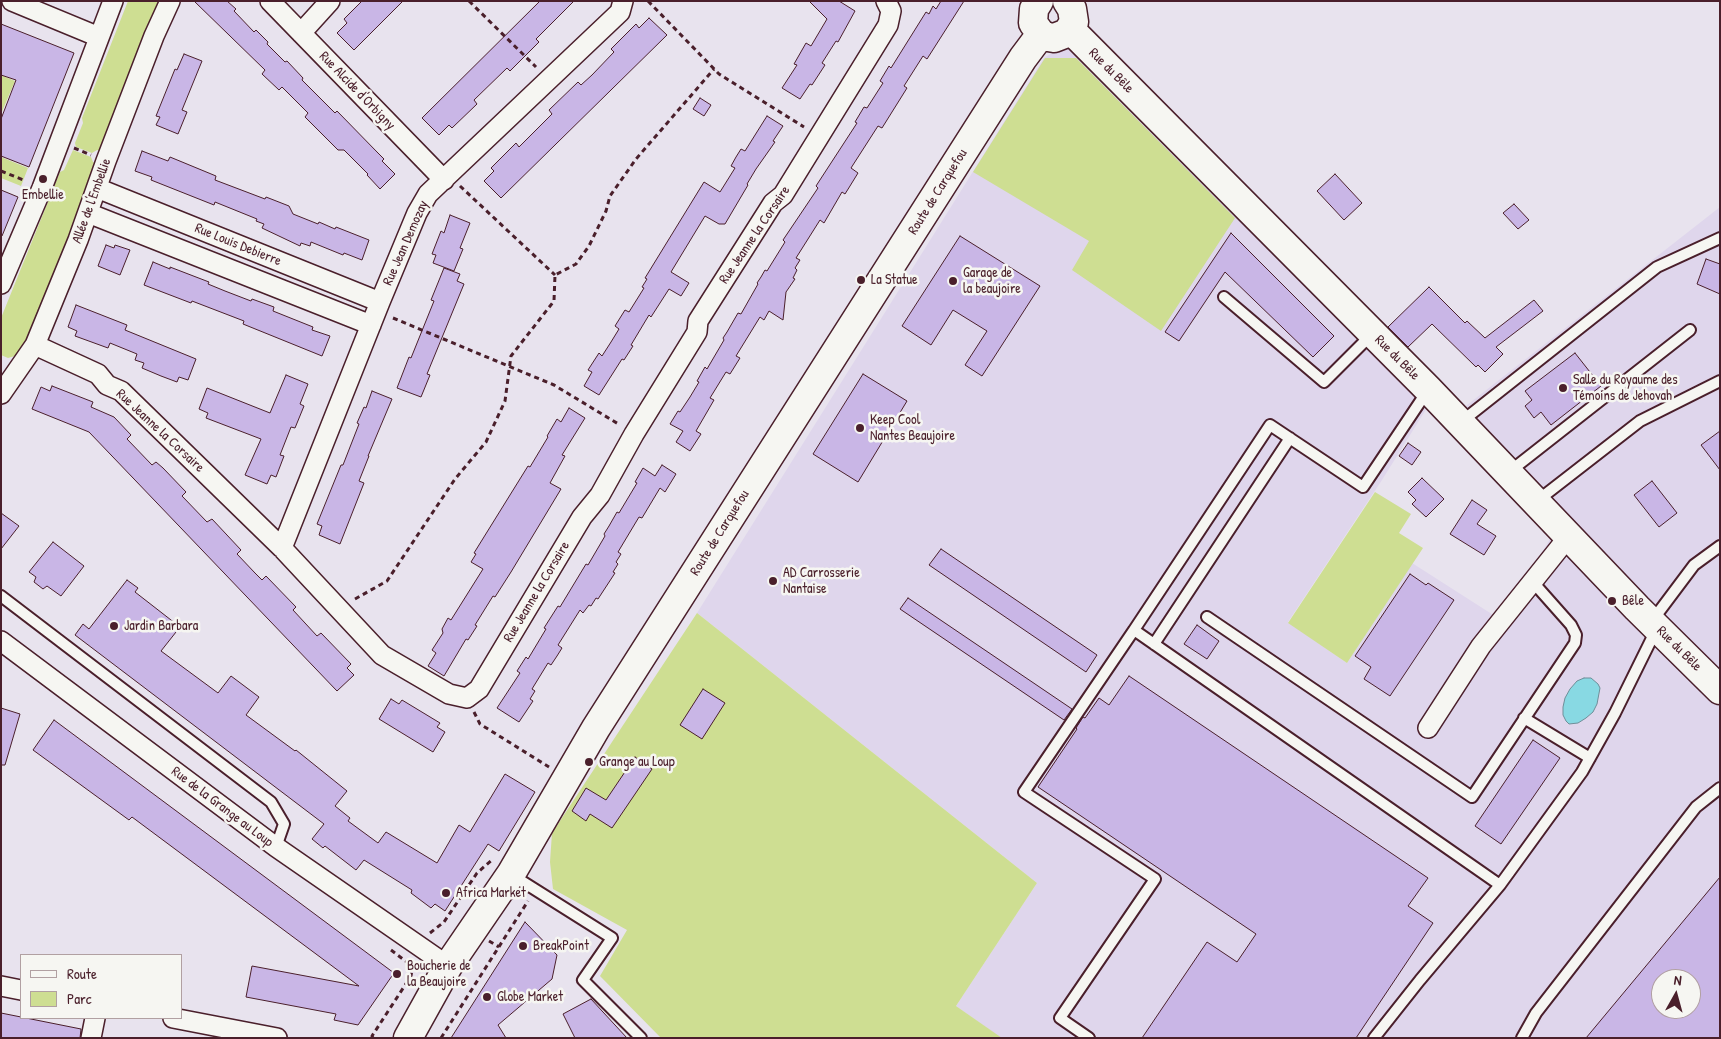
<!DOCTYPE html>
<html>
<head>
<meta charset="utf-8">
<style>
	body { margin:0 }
	#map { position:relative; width:1721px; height:1039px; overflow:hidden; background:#e8e3ee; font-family:"Patrick Hand",sans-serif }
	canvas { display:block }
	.frame { position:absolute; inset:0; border:2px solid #4a1f2b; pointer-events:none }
	.legend { position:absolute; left:20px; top:954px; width:162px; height:65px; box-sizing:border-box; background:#f6f6f2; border:1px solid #b1a0a2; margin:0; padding:6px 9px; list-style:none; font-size:15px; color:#4a1f2b }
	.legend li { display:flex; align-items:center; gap:10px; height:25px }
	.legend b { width:25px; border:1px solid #b1a0a2 }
	.north { position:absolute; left:1651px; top:969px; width:50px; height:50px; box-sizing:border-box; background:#f6f6f2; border:1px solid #b1a0a2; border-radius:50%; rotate:7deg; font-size:14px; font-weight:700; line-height:20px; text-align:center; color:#4a1f2b }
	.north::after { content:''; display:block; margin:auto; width:18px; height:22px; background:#4a1f2b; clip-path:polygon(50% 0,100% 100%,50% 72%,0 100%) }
</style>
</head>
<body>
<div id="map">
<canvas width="1721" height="1039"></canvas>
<div class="frame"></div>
<ul class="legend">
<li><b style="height:6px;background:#f6f6f2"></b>Route</li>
<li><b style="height:14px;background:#cede92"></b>Parc</li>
</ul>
<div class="north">N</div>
</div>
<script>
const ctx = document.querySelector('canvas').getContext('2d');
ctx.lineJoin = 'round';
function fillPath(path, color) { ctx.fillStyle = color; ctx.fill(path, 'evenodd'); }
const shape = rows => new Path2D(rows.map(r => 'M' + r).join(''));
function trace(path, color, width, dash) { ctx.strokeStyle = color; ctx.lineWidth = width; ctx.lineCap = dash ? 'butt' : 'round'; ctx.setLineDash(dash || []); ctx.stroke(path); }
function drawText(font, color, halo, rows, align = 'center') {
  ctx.font = font + ' "Patrick Hand",sans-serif'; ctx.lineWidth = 5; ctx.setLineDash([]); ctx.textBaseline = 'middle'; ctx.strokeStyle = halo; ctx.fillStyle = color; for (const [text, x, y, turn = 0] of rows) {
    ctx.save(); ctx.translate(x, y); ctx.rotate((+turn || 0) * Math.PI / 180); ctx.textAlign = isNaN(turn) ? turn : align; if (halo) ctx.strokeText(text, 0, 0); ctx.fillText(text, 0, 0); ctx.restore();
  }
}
const built = shape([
	[1091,28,1254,201,1440,387,1382,480,1288,622,1347,663,1412,563,1498,618,1546,546,1562,517,1462,409,1720,207,1720,1038,1001,1038,956,1006,1037,883,697,613,1044,58],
	[1661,979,1691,979,1691,1009,1661,1009]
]);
const green = shape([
	[128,1,163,1,104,152,97,150,92,153,76,147,75,143,83,123,82,118],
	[1045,58,1076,58,1235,218,1161,331,1072,270,1089,241,973,172],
	[1,75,15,81,1,114],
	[73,150,91,157,93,162,98,164,33,330,19,357,15,356,8,358,1,355,1,318,60,172,64,170],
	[1,157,28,168,21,186,1,178],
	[1375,492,1411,514,1399,533,1423,548,1347,663,1288,623],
	[697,613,1037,883,956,1006,1002,1038,661,1038,600,976,627,930,553,889,550,862,552,833]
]);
const water = shape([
	[1584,678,1591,678,1598,684,1600,688,1597,704,1593,712,1586,718,1578,723,1569,724,1566,721,1563,715,1563,707,1565,698,1570,689,1577,681,1584,678]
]);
const building = shape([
	[194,1,227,1,236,9,234,11,254,32,256,30,268,42,267,44,285,62,287,61,303,78,302,80,335,113,337,111,378,153,384,159,382,161,395,174,380,189,367,175,368,174,344,150,338,150,305,117,308,113,282,87,279,90,262,74,265,70,194,1],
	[362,1,403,1,354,50,337,33,347,23,344,19,362,1],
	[540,1,574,1,536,39,539,42,510,71,507,68,474,100,477,104,452,128,449,125,439,135,422,118,540,1],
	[809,1,839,1,855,11,838,42,836,41,822,63,825,65,812,85,810,84,800,99,782,88,797,65,794,64,806,43,811,46,827,19,809,1],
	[941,1,964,1,927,59,923,56,904,86,907,88,882,128,878,126,851,168,858,173,850,186,845,194,842,192,824,223,820,220,796,258,800,260,795,268,797,270,793,278,795,279,786,292,783,320,769,311,764,320,760,317,736,356,740,358,730,374,726,372,710,398,714,400,696,431,701,434,690,451,676,442,683,431,670,424,678,411,680,412,690,397,699,382,697,381,705,367,707,369,724,340,723,338,727,332,738,313,741,314,758,284,757,283,761,277,765,270,767,271,785,242,783,240,818,188,816,186,857,123,855,122,864,107,867,108,883,83,880,81,889,66,891,68,926,12,929,14,933,6,936,9,941,1],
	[649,18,667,35,501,198,484,181,494,171,491,168,516,143,519,147,552,114,549,110,578,82,581,85,592,75,614,52,611,49,636,24,639,28,649,18],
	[1,24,74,53,29,167,1,156,1,119,16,80,1,75,1,24],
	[184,54,202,61,182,110,187,112,178,134,156,125,160,117,156,116,175,69,177,70,184,54],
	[700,98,711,105,704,116,693,109,700,98],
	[767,116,783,126,773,141,775,142,756,169,747,184,748,185,725,224,719,224,705,216,671,272,689,283,681,296,669,289,651,317,649,315,631,345,633,346,624,360,622,359,599,395,584,386,592,372,588,370,599,353,602,356,611,342,619,329,615,326,625,310,629,312,644,288,642,287,647,279,645,278,704,182,720,192,735,168,731,166,736,157,741,149,745,151,767,116],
	[142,151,168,161,170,157,216,176,215,180,265,199,266,197,289,206,293,214,318,224,319,222,335,229,336,227,369,240,362,260,344,253,343,255,311,242,310,246,301,243,300,246,262,228,264,224,256,221,257,219,215,202,214,205,151,180,152,177,135,171,142,151],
	[1335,174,1362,203,1344,220,1317,191,1335,174],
	[1,190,18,197,2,236,1,236,1,190],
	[1514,204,1529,220,1518,229,1503,213,1514,204],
	[450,215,470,223,460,248,463,249,454,271,433,263,436,255,432,254,441,231,444,233,450,215],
	[1231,233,1334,336,1313,357,1225,272,1179,341,1165,332,1231,233],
	[960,236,1040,286,982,376,965,365,987,331,953,310,931,345,902,326,960,236],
	[106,245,114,248,115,245,130,250,120,275,98,266,106,245],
	[1706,259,1720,264,1720,294,1697,284,1706,259],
	[153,262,170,269,170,267,209,282,208,284,225,291,251,301,252,299,274,307,273,311,313,327,312,330,330,336,322,356,243,324,244,321,192,301,191,303,144,285,153,262],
	[444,268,460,274,457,281,464,284,427,374,430,375,421,397,397,388,409,357,411,358,434,301,431,300,444,268],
	[1429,287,1465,323,1467,321,1485,338,1534,300,1543,311,1496,347,1503,354,1485,372,1478,365,1476,367,1432,324,1408,347,1388,327,1429,287],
	[76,305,127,325,125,330,196,359,188,380,179,377,177,382,161,376,142,368,144,363,135,360,137,354,110,343,108,348,75,336,77,331,68,327,76,305],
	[1575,353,1601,386,1551,425,1541,412,1534,418,1525,406,1532,400,1525,391,1575,353],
	[863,374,907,401,858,482,813,454,863,374],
	[286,375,308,384,300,404,304,406,295,428,291,427,280,455,284,456,276,477,271,475,267,484,245,475,261,439,206,418,208,413,199,409,207,388,270,413,286,375],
	[52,386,93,402,91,407,114,417,131,435,127,439,152,465,156,462,163,468,186,492,182,496,207,522,212,519,241,550,237,554,255,573,262,580,266,576,296,607,293,610,317,636,321,633,351,664,347,668,354,675,337,691,89,432,32,409,41,387,50,391,52,386],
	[372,391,392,399,368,456,369,456,359,481,364,483,340,544,319,535,322,526,317,524,341,465,343,465,359,424,357,423,364,407,366,408,372,391],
	[569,408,585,418,562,455,565,456,550,483,561,489,511,572,495,597,493,596,475,625,477,626,468,640,466,639,444,676,428,666,436,653,432,650,443,633,442,629,448,618,451,620,483,569,471,562,476,554,474,553,528,466,530,467,548,437,547,436,557,419,561,422,569,408],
	[1720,431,1720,470,1701,445,1720,431],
	[1408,443,1421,452,1412,465,1399,456,1408,443],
	[662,465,676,474,665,492,660,488,642,518,639,517,618,552,621,554,616,562,618,564,613,572,615,573,598,599,596,598,591,606,589,605,583,613,580,610,558,645,562,648,557,656,551,665,548,663,532,689,535,691,530,699,533,701,519,722,497,708,520,673,517,671,526,657,528,659,546,629,544,628,558,606,560,607,586,564,588,565,605,536,604,534,609,526,617,512,619,513,637,483,635,482,643,468,655,476,662,465],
	[1422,478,1444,499,1426,517,1412,504,1416,500,1408,492,1422,478],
	[1652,481,1677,513,1659,527,1634,495,1652,481],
	[1472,500,1487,510,1477,524,1496,536,1484,555,1450,534,1472,500],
	[1,513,19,526,1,549,1,513],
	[53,542,84,566,61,596,47,586,43,589,34,582,36,577,29,572,53,542],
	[941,549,1097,655,1086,672,929,565,941,549],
	[1410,574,1426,585,1428,583,1454,600,1390,696,1364,679,1371,667,1355,656,1410,574],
	[127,580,138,588,135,592,180,627,161,651,218,693,231,676,259,697,246,715,295,751,296,750,347,791,335,806,350,818,348,821,378,843,386,832,437,863,459,825,470,832,505,774,535,792,499,851,488,844,445,911,435,904,431,908,411,893,412,890,364,860,356,870,325,846,323,848,312,839,324,824,75,635,83,624,89,629,127,580],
	[908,598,1072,709,1064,720,900,609,908,598],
	[1197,625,1219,641,1207,659,1184,644,1197,625],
	[1129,676,1428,878,1408,906,1433,923,1356,1038,1142,1038,1207,942,1237,962,1256,934,1038,787,1077,729,1076,728,1083,717,1085,718,1099,698,1109,705,1129,676],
	[703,689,725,703,702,739,680,725,703,689],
	[391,699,399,704,402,700,440,723,437,727,445,732,433,752,379,719,391,699],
	[1,708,20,714,5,765,1,765,1,708],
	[54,720,394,973,358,1025,334,1020,336,1014,246,997,252,966,359,986,132,817,129,820,33,750,54,720],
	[1533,740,1560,758,1501,844,1475,826,1533,740],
	[635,757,652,769,612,828,590,814,586,821,572,811,586,788,606,800,635,757],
	[1720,877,1720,1038,1586,1038,1720,877],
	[1661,979,1691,979,1691,1009,1661,1009,1661,979],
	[525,922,557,955,552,979,498,1025,506,1038,451,1038,525,922],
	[591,999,627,1038,575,1038,563,1014,591,999],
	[1,1013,81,1029,80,1038,1,1038,1,1013]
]);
const path = shape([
	[469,1,536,67],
	[648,1,719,74,804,127],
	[74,148,91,155],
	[1,171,26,181],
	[460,186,555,275],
	[393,318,554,385,620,425],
	[355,599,387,581,455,479,486,442,505,401,511,356,554,301,555,275,576,264,589,246,606,211,610,196,636,159,714,69],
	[474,712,480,724,549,767],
	[430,933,444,922,477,873,493,859],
	[489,941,499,947],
	[391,950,412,966],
	[373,1038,372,1036,411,976,413,963],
	[441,1038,528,901]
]);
const service = shape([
	[1224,297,1324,382,1372,334],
	[1461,422,1657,267,1720,238],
	[1509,472,1690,330],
	[1537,501,1640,421,1720,381],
	[1,596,271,802,284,824,276,847],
	[1207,617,1472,797,1575,643,1576,635,1571,625,1532,581],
	[1652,621,1694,565,1720,546],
	[1134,630,1270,425,1363,487,1428,390],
	[1154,644,1290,438],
	[1524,718,1590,758],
	[512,875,612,938,583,980,641,1038],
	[1089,1038,1060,1018,1155,879,1024,792,1134,630,1500,885],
	[1374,1038,1420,980,1500,885,1582,772,1615,713,1656,630],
	[1522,1038,1536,1013,1696,807,1720,788]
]);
const minor = shape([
	[12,1,99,37],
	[270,1,444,180],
	[301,33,330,1],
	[97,188,380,302],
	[88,213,371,325],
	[1,284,42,188,113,1],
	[35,345,98,374,107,385,121,391,282,548,382,655,449,694,467,698,479,689,582,517,600,495,634,434,697,332,698,321,773,203,783,195,888,25,891,11,886,1],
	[1,394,35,345,78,240,106,161,154,36,170,1],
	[282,548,380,302,417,213,428,194,620,12,623,1],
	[1,641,276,847,448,966],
	[1428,728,1481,646,1569,536],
	[1,986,21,990],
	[173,1018,277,1038],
	[91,1038,95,1018]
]);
const secondary = shape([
	[1039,1,1034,9,1033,23,1041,34,1048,37,1054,38,1067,33,1074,22,1072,9,1067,1],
	[1070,29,1428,389,1637,608,1720,690],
	[408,1038,448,966,511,874,596,728,1023,58,1041,34]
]);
const markers = [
	[43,179,5,"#4a1f2b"],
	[861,280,5,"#4a1f2b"],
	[953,281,5,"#4a1f2b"],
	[1563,388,5,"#4a1f2b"],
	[860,428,5,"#4a1f2b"],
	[773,581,5,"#4a1f2b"],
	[1612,601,5,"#4a1f2b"],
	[114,626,5,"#4a1f2b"],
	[589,762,5,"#4a1f2b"],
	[446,893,5,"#4a1f2b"],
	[523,946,5,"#4a1f2b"],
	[397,974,5,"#4a1f2b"],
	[487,997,5,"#4a1f2b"]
];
const streetNames = [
	["Rue du Bêle",1111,71,45],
	["Rue Alcide d'Orbigny",357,91,46],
	["Route de Carquefou",938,192,-58],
	["Allée de l'Embellie",92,201,-70],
	["Rue Jeanne la Corsaire",755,235,-56],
	["Rue Jean Demozay",406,243,-66],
	["Rue Louis Debierre",238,245,22],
	["Rue du Bêle",1397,358,45],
	["Rue Jeanne la Corsaire",160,431,43],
	["Route de Carquefou",720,533,-58],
	["Rue Jeanne la Corsaire",537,592,-59],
	["Rue du Bêle",1679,649,45],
	["Rue de la Grange au Loup",222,807,37]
];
const poiNames = [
	["Embellie",43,195,"center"],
	["Garage de",963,273],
	["la beaujoire",963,289],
	["La Statue",871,280],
	["Salle du Royaume des",1573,380],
	["Témoins de Jehovah",1573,396],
	["Keep Cool",870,420],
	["Nantes Beaujoire",870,436],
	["AD Carrosserie",783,573],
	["Nantaise",783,589],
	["Bêle",1622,601],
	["Jardin Barbara",124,626],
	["Grange au Loup",599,762],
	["Africa Market",456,893],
	["BreakPoint",533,946],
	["Boucherie de",407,966],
	["la Beaujoire",407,982],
	["Globe Market",497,997]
];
fillPath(built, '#dfd6ec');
fillPath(green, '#cede92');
fillPath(water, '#88d9e3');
trace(water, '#6f8f99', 1);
fillPath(building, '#c9b6e6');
trace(building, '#4a1f2b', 1);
trace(service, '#4a1f2b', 14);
trace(minor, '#4a1f2b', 22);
trace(secondary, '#4a1f2b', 31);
trace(path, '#4a1f2b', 3, [5, 4]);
trace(service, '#f6f6f2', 10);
trace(minor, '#f6f6f2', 19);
trace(secondary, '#f6f6f2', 28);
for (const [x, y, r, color] of markers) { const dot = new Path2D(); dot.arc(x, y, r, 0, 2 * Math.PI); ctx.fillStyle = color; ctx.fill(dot); trace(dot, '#f6f6f2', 2); }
drawText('14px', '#4a1f2b', '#f6f6f2', streetNames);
drawText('14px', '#4a1f2b', '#f6f6f2', poiNames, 'left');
</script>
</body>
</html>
